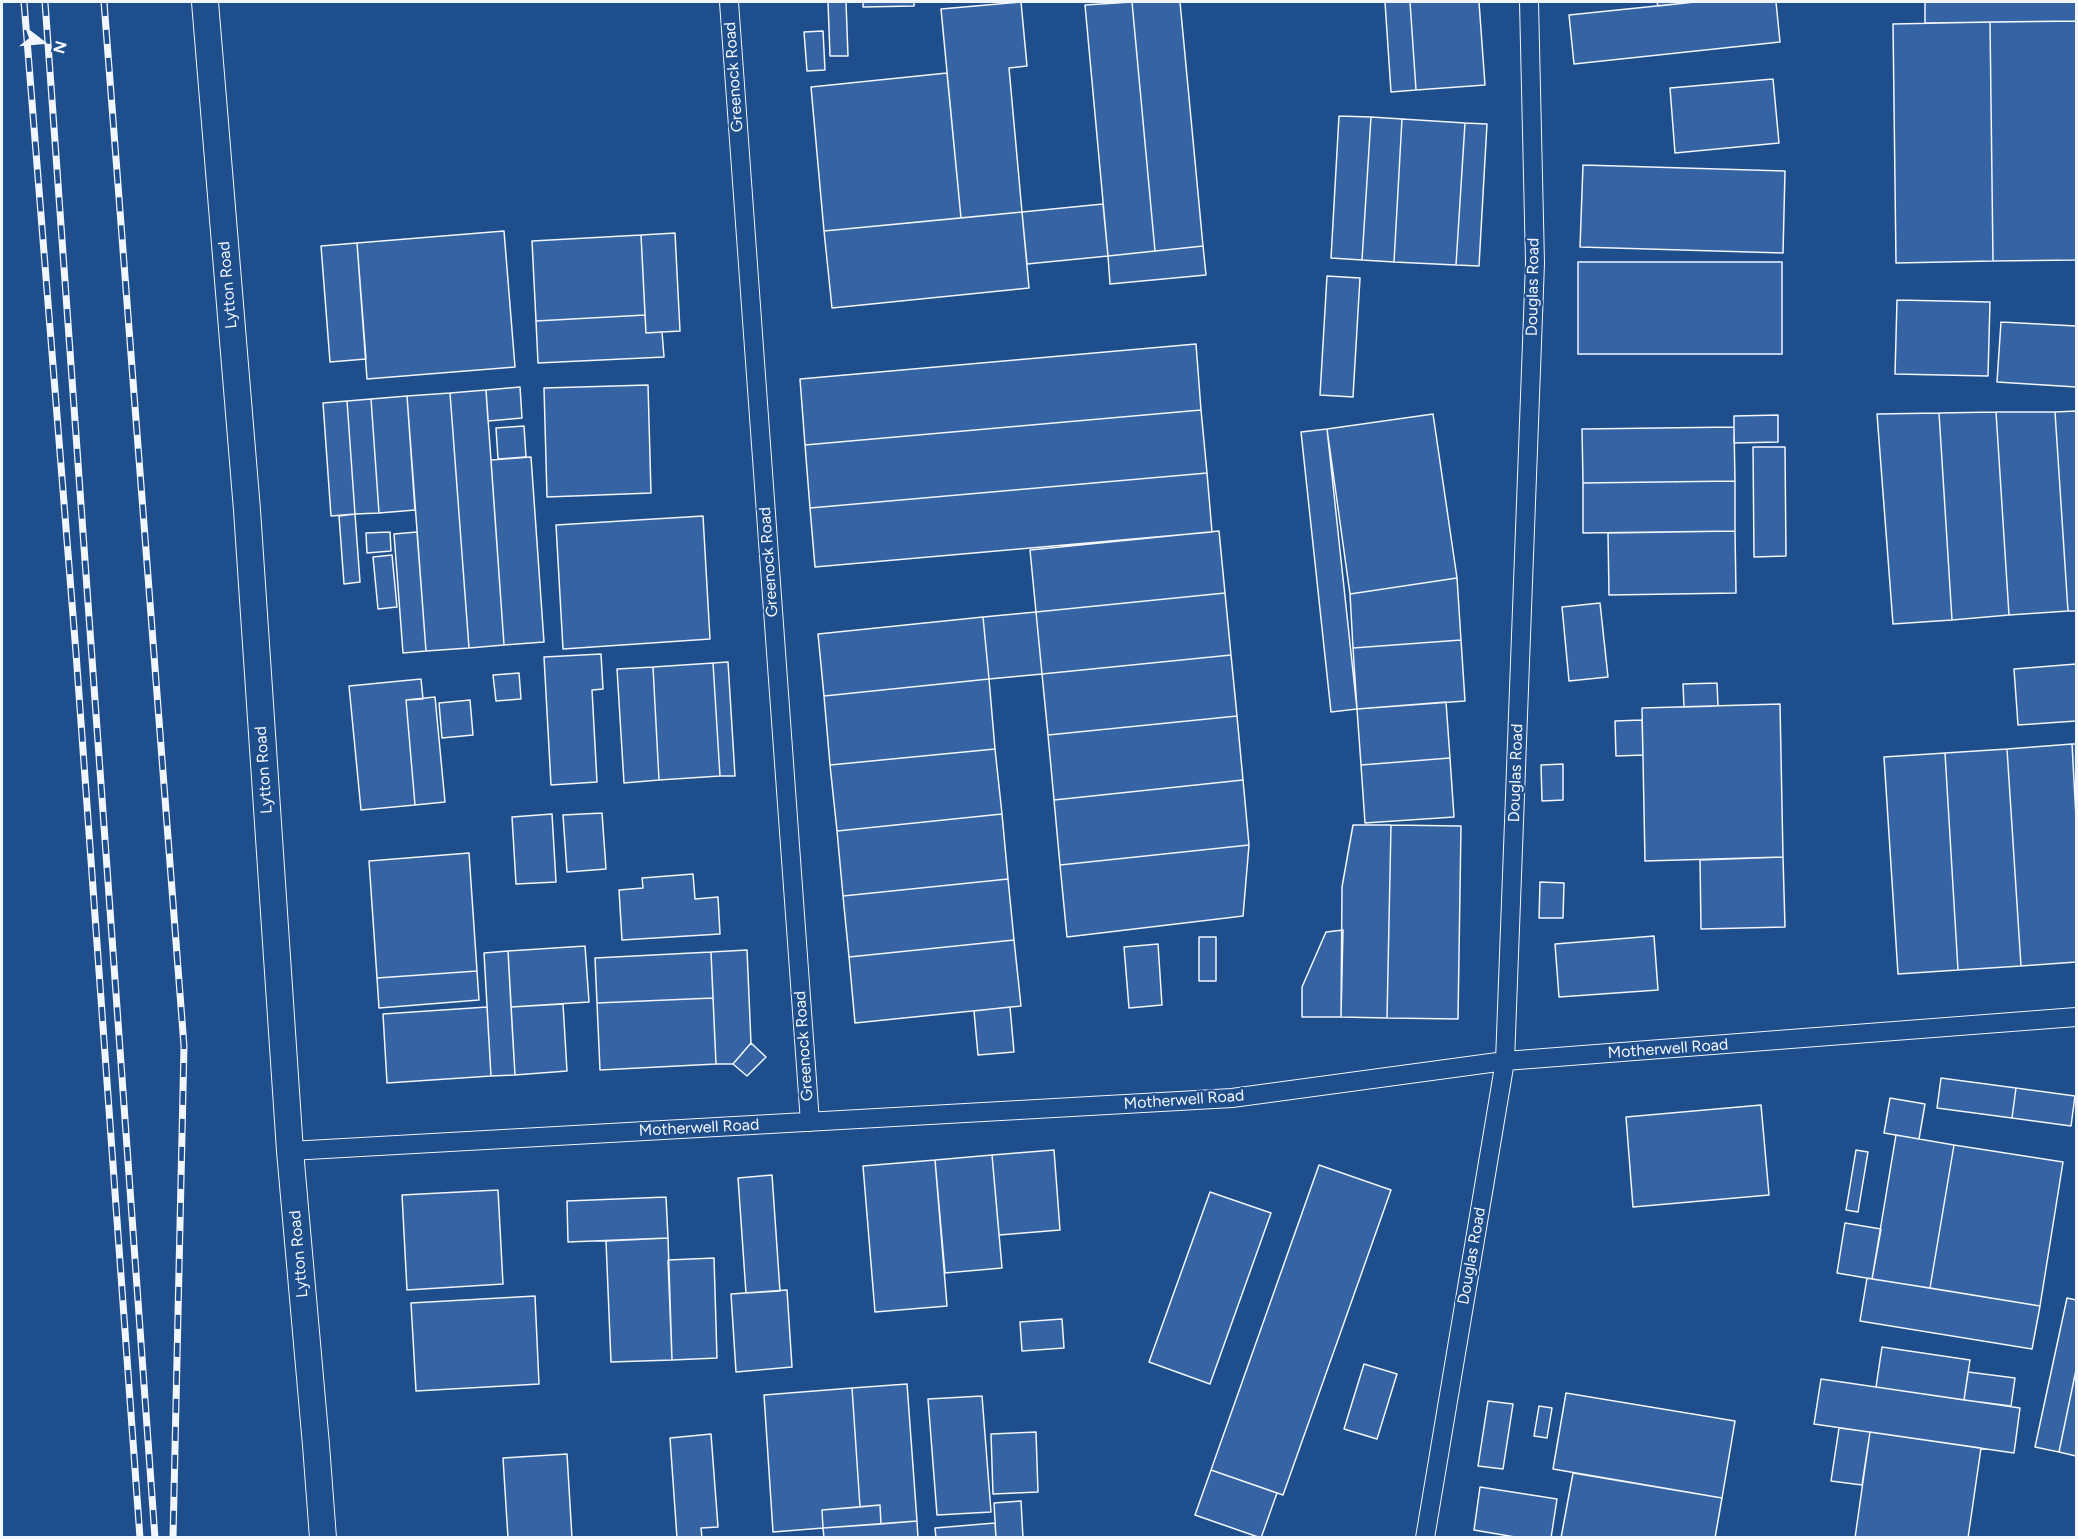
<!DOCTYPE html>
<html>
<head>
<meta charset="utf-8">
<style>
	body { margin:0 }
	#map { position:relative; width:2078px; height:1539px; overflow:hidden; background:#1f4e8c; font-family:Figtree,sans-serif }
	canvas { display:block }
	.frame { position:absolute; inset:0; border:3px solid #f2f6ff; pointer-events:none }
	.north { position:absolute; left:12px; top:12px; width:60px; height:60px; -webkit-text-stroke:4px #1f4e8c; paint-order:stroke; rotate:106deg; font-size:16px; font-weight:700; line-height:24px; text-align:center; color:#f2f6ff }
	.north::after { content:''; display:block; margin:auto; width:21px; height:27px; background:#f2f6ff; clip-path:polygon(50% 0,100% 100%,50% 72%,0 100%) }
</style>
</head>
<body>
<div id="map">
<canvas width="2078" height="1539"></canvas>
<div class="frame"></div>
<div class="north">N</div>
</div>
<script>
const ctx = document.querySelector('canvas').getContext('2d');
ctx.lineJoin = 'round';
function fillPath(path, color) { ctx.fillStyle = color; ctx.fill(path, 'evenodd'); }
const shape = rows => new Path2D(rows.map(r => 'M' + r).join(''));
function trace(path, color, width, dash) { ctx.strokeStyle = color; ctx.lineWidth = width; ctx.lineCap = dash ? 'butt' : 'round'; ctx.setLineDash(dash || []); ctx.stroke(path); }
function drawText(font, color, halo, rows, align = 'center') {
  ctx.font = font + ' Figtree,sans-serif'; ctx.lineWidth = 4.5; ctx.setLineDash([]); ctx.textBaseline = 'middle'; ctx.strokeStyle = halo; ctx.fillStyle = color; for (const [text, x, y, turn = 0] of rows) {
    ctx.save(); ctx.translate(x, y); ctx.rotate((+turn || 0) * Math.PI / 180); ctx.textAlign = isNaN(turn) ? turn : align; if (halo) ctx.strokeText(text, 0, 0); ctx.fillText(text, 0, 0); ctx.restore();
  }
}
const building = shape([
	[828,2,846,2,848,56,830,56,828,2],
	[863,2,914,2,914,6,863,7,863,2],
	[1021,2,1027,66,1009,68,1022,212,961,218,941,9,1021,2],
	[1132,2,1180,2,1203,246,1155,251,1132,2],
	[1132,2,1155,251,1108,256,1085,5,1132,2],
	[1385,2,1410,2,1416,90,1391,92,1385,2],
	[1410,2,1479,2,1485,85,1416,90,1410,2],
	[1657,2,1695,2,1658,6,1657,2],
	[1695,2,1776,2,1780,42,1574,64,1569,15,1695,2],
	[1925,2,2076,2,2076,21,1925,23,1925,2],
	[2076,21,2076,260,1993,261,1990,22,2076,21],
	[1990,22,1993,261,1896,263,1893,24,1990,22],
	[823,31,825,70,807,71,804,32,823,31],
	[947,73,961,218,824,231,811,87,947,73],
	[1773,79,1779,143,1675,153,1670,88,1773,79],
	[1339,116,1371,117,1362,260,1331,258,1339,116],
	[1371,117,1402,119,1394,262,1362,260,1371,117],
	[1402,119,1465,123,1456,265,1394,262,1402,119],
	[1465,123,1487,124,1479,266,1456,265,1465,123],
	[1583,165,1785,171,1783,253,1580,247,1583,165],
	[1103,204,1108,256,1027,264,1022,212,1103,204],
	[1022,212,1029,288,832,308,824,231,1022,212],
	[504,231,515,367,367,379,357,243,504,231],
	[675,233,680,331,646,333,641,235,675,233],
	[641,235,645,315,536,321,532,241,641,235],
	[357,243,366,359,330,362,321,246,357,243],
	[1203,246,1206,275,1110,284,1108,256,1203,246],
	[1578,262,1782,262,1782,354,1578,354,1578,262],
	[1327,276,1360,278,1353,397,1320,395,1327,276],
	[1897,300,1990,302,1988,376,1895,374,1897,300],
	[645,315,646,333,662,332,664,357,538,363,536,321,645,315],
	[2001,322,2076,326,2076,387,1997,382,2001,322],
	[1196,344,1201,410,805,445,800,379,1196,344],
	[648,385,651,493,547,497,544,388,648,385],
	[520,387,522,418,488,421,486,390,520,387],
	[486,390,504,645,469,648,450,393,486,390],
	[450,393,469,648,426,651,407,396,450,393],
	[407,396,415,510,379,513,371,399,407,396],
	[371,399,379,513,355,514,347,401,371,399],
	[347,401,355,514,331,516,323,403,347,401],
	[1201,410,1207,473,810,508,805,445,1201,410],
	[2076,411,2076,611,2068,611,2055,412,2076,411],
	[1996,412,2009,615,1952,620,1939,413,1996,412],
	[1996,412,2055,412,2068,611,2009,615,1996,412],
	[1939,413,1952,620,1893,624,1877,414,1939,413],
	[1433,414,1457,578,1350,594,1327,429,1433,414],
	[1778,415,1778,442,1734,443,1734,416,1778,415],
	[524,426,526,457,498,459,496,428,524,426],
	[1734,427,1735,481,1583,483,1582,429,1734,427],
	[1327,429,1357,709,1331,712,1301,432,1327,429],
	[1753,447,1785,447,1786,556,1754,557,1753,447],
	[531,457,544,642,504,645,491,460,531,457],
	[1207,473,1212,532,815,567,810,508,1207,473],
	[1735,481,1735,531,1583,533,1583,483,1735,481],
	[355,514,360,582,344,584,339,516,355,514],
	[703,516,710,639,563,649,556,525,703,516],
	[1219,531,1225,593,1036,612,1030,550,1219,531],
	[1735,531,1736,593,1609,595,1608,533,1735,531],
	[390,532,391,551,367,553,366,533,390,532],
	[417,532,426,651,403,653,394,534,417,532],
	[392,555,397,607,378,609,373,557,392,555],
	[1457,578,1461,640,1353,648,1350,594,1457,578],
	[1225,593,1231,655,1042,674,1036,612,1225,593],
	[1600,603,1608,677,1569,681,1562,607,1600,603],
	[1036,612,1042,674,989,679,983,617,1036,612],
	[983,617,989,679,824,696,818,634,983,617],
	[1461,640,1465,701,1357,709,1353,648,1461,640],
	[601,654,603,689,592,690,597,782,551,785,544,657,601,654],
	[1231,655,1237,716,1048,735,1042,674,1231,655],
	[728,662,735,776,720,776,713,663,728,662],
	[713,663,720,776,659,780,653,667,713,663],
	[2076,664,2076,721,2018,725,2014,669,2076,664],
	[653,667,659,780,624,783,617,669,653,667],
	[519,673,521,699,496,701,493,675,519,673],
	[421,679,423,699,406,700,415,805,361,810,349,686,421,679],
	[989,679,995,749,830,765,824,696,989,679],
	[1717,683,1718,706,1684,707,1683,684,1717,683],
	[435,697,445,802,415,805,406,700,435,697],
	[470,700,473,735,442,738,439,703,470,700],
	[1446,702,1450,758,1361,765,1357,709,1446,702],
	[1780,704,1783,857,1645,861,1642,708,1780,704],
	[1237,716,1243,780,1054,800,1048,735,1237,716],
	[1642,720,1643,755,1616,756,1615,721,1642,720],
	[2072,744,2076,817,2076,962,2021,966,2007,749,2072,744],
	[2072,744,2076,744,2076,817,2072,744],
	[995,749,1002,814,837,831,830,765,995,749],
	[2007,749,2021,966,1958,970,1945,753,2007,749],
	[1945,753,1958,970,1898,974,1884,757,1945,753],
	[1450,758,1454,817,1365,823,1361,765,1450,758],
	[1563,764,1563,800,1542,801,1541,765,1563,764],
	[1243,780,1249,845,1060,865,1054,800,1243,780],
	[602,813,606,869,567,872,563,815,602,813],
	[552,814,556,882,516,884,512,817,552,814],
	[1002,814,1008,879,843,896,837,831,1002,814],
	[1353,825,1391,825,1387,1018,1341,1017,1342,887,1353,825],
	[1391,825,1461,826,1458,1019,1387,1018,1391,825],
	[1249,845,1243,916,1067,937,1060,865,1249,845],
	[469,853,477,971,377,978,369,861,469,853],
	[1783,857,1785,927,1701,929,1700,860,1783,857],
	[693,874,695,899,718,897,720,934,622,940,619,890,643,888,642,878,693,874],
	[1008,879,1014,940,849,957,843,896,1008,879],
	[1540,882,1564,883,1563,918,1539,918,1540,882],
	[1343,930,1341,1017,1302,1017,1302,987,1326,932,1343,930],
	[1654,936,1658,990,1559,997,1555,944,1654,936],
	[1199,937,1216,937,1216,981,1199,981,1199,937],
	[1014,940,1021,1006,855,1023,849,957,1014,940],
	[1158,944,1162,1005,1129,1008,1124,947,1158,944],
	[585,946,589,1002,511,1007,508,951,585,946],
	[747,950,751,1043,733,1064,716,1064,711,952,747,950],
	[508,951,515,1075,491,1076,484,953,508,951],
	[711,952,713,998,597,1003,595,958,711,952],
	[477,971,479,1000,379,1008,377,978,477,971],
	[713,998,716,1064,600,1070,597,1003,713,998],
	[563,1004,567,1071,515,1075,511,1007,563,1004],
	[487,1007,491,1076,387,1083,383,1014,487,1007],
	[1010,1007,1014,1052,978,1055,974,1011,1010,1007],
	[751,1043,766,1057,747,1076,733,1064,751,1043],
	[1941,1078,2016,1088,2012,1118,1937,1108,1941,1078],
	[2016,1088,2075,1096,2071,1126,2012,1118,2016,1088],
	[1890,1098,1925,1104,1919,1139,1884,1133,1890,1098],
	[1761,1105,1769,1195,1633,1207,1626,1117,1761,1105],
	[1896,1135,1954,1145,1930,1288,1872,1279,1896,1135],
	[1954,1145,2063,1162,2040,1306,1930,1288,1954,1145],
	[1054,1150,1060,1230,999,1235,992,1155,1054,1150],
	[1856,1150,1868,1152,1858,1212,1846,1210,1856,1150],
	[992,1155,1002,1268,945,1273,935,1160,992,1155],
	[935,1160,947,1306,875,1312,863,1166,935,1160],
	[1319,1165,1391,1190,1283,1495,1211,1470,1319,1165],
	[772,1175,780,1291,746,1293,738,1178,772,1175],
	[498,1190,503,1284,407,1290,402,1195,498,1190],
	[1210,1192,1271,1213,1210,1384,1149,1362,1210,1192],
	[666,1197,668,1238,568,1242,567,1201,666,1197],
	[1845,1223,1881,1229,1872,1279,1837,1273,1845,1223],
	[668,1238,672,1360,611,1362,606,1241,668,1238],
	[714,1258,717,1358,672,1360,668,1260,714,1258],
	[1867,1278,2040,1306,2032,1349,1860,1321,1867,1278],
	[787,1290,792,1367,736,1372,731,1294,787,1290],
	[535,1296,539,1384,416,1391,411,1303,535,1296],
	[2067,1298,2076,1300,2076,1370,2059,1452,2035,1447,2067,1298],
	[1062,1319,1064,1348,1022,1351,1020,1322,1062,1319],
	[1882,1347,1970,1360,1964,1400,1876,1387,1882,1347],
	[1364,1364,1397,1374,1377,1439,1344,1429,1364,1364],
	[2076,1370,2076,1456,2059,1452,2076,1370],
	[1968,1372,2015,1378,2011,1406,1964,1400,1968,1372],
	[1821,1379,2020,1408,2014,1453,1814,1424,1821,1379],
	[907,1384,917,1521,881,1524,880,1505,860,1507,852,1388,907,1384],
	[852,1388,860,1507,822,1510,823,1528,773,1532,764,1395,852,1388],
	[1566,1393,1735,1421,1722,1498,1553,1469,1566,1393],
	[982,1396,991,1512,937,1515,928,1399,982,1396],
	[1488,1401,1513,1404,1503,1469,1478,1466,1488,1401],
	[1539,1406,1552,1408,1547,1438,1534,1436,1539,1406],
	[1839,1428,1870,1432,1862,1485,1831,1481,1839,1428],
	[1036,1432,1038,1492,993,1494,991,1434,1036,1432],
	[1870,1432,1981,1448,1968,1538,1855,1538,1870,1432],
	[711,1434,718,1527,701,1528,702,1538,677,1538,670,1438,711,1434],
	[567,1454,572,1538,508,1538,503,1458,567,1454],
	[1211,1470,1277,1493,1261,1538,1195,1515,1211,1470],
	[1573,1473,1722,1498,1715,1538,1561,1538,1573,1473],
	[1480,1487,1557,1499,1551,1538,1521,1538,1474,1530,1480,1487],
	[1021,1501,1023,1538,996,1538,994,1503,1021,1501],
	[880,1505,881,1524,823,1528,822,1510,880,1505],
	[917,1521,918,1538,824,1538,823,1528,917,1521],
	[995,1523,996,1538,936,1538,935,1528,995,1523]
]);
const street = shape([
	[729,2,810,1122],
	[290,1151,1232,1098,1505,1061,2076,1017],
	[1425,1538,1505,1061,1535,263,1529,2]
]);
const secondary = shape([
	[205,2,247,510,290,1151,316,1445,323,1538]
]);
const rail = shape([
	[24,2,76,653,140,1538],
	[45,2,155,1538],
	[104,2,184,1046,173,1538]
]);
const streetNames = [
	["Greenock Road",734,77,-94],
	["Lytton Road",228,285,-95],
	["Douglas Road",1533,287,-89],
	["Greenock Road",769,562,-94],
	["Lytton Road",264,770,-94],
	["Douglas Road",1516,773,-88],
	["Greenock Road",804,1046,-94],
	["Motherwell Road",1668,1049,-4],
	["Motherwell Road",1184,1100,-4],
	["Motherwell Road",699,1128,-3],
	["Lytton Road",299,1254,-95],
	["Douglas Road",1472,1256,-80]
];
fillPath(building, '#3563a3');
trace(building, '#f2f6ff', 1.5);
trace(street, '#f2f6ff', 20);
trace(secondary, '#f2f6ff', 28);
trace(street, '#1f4e8c', 18);
trace(secondary, '#1f4e8c', 26);
trace(rail, '#f2f6ff', 7);
trace(rail, '#1f4e8c', 4.5, [14]);
drawText('16px', '#f2f6ff', '#1f4e8c', streetNames);
</script>
</body>
</html>
